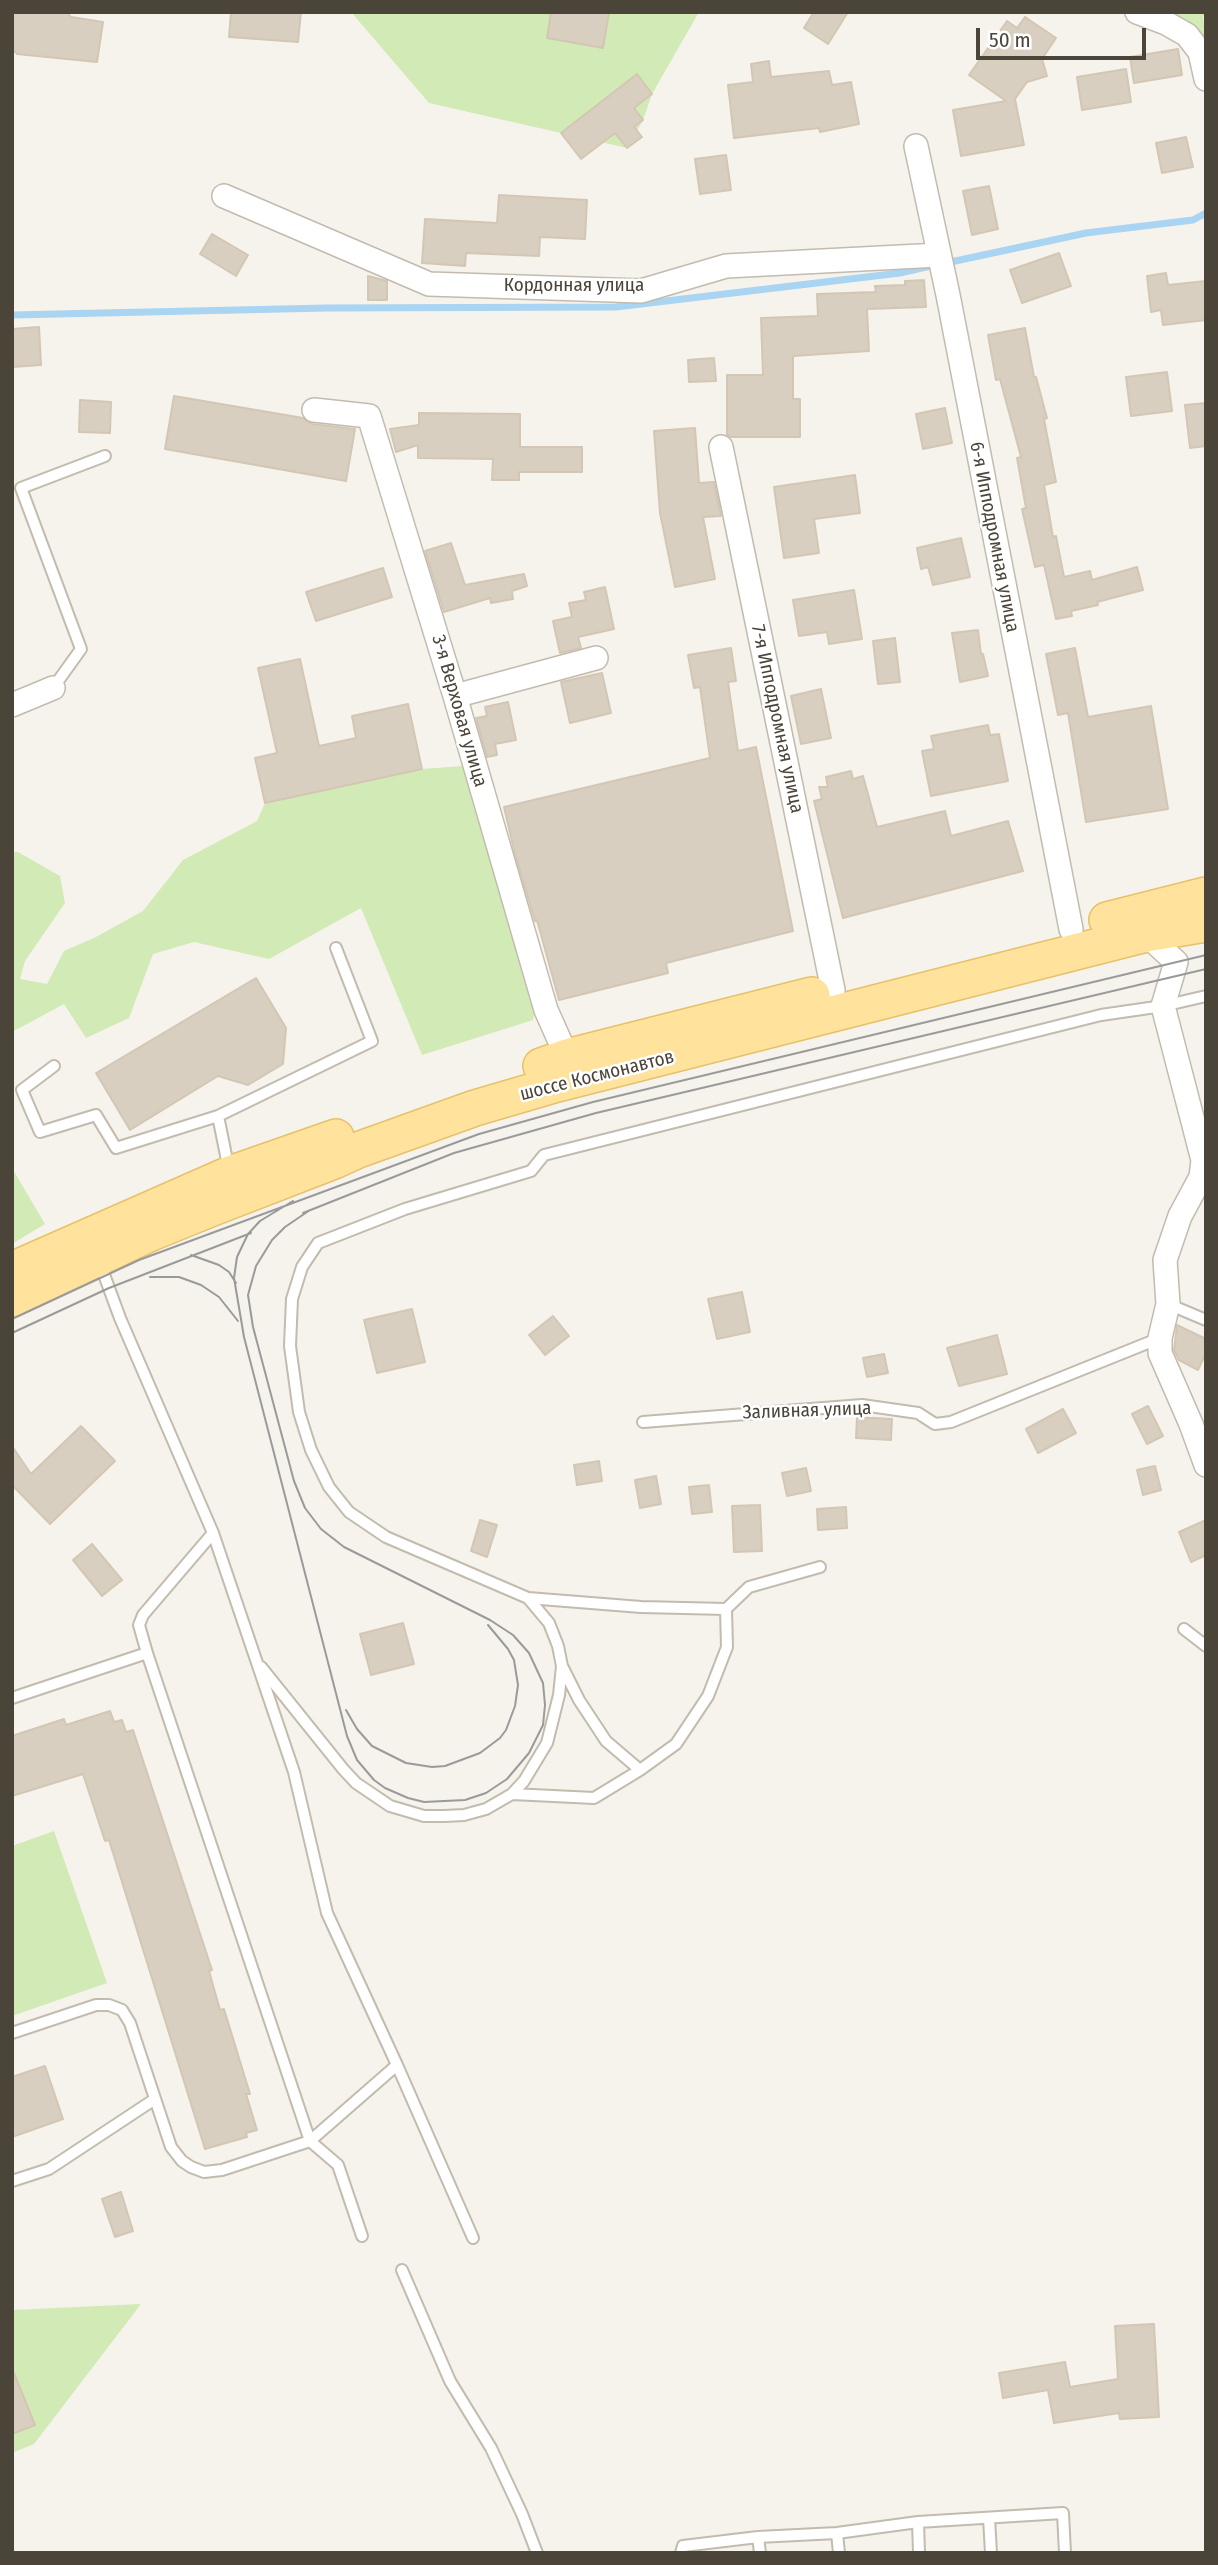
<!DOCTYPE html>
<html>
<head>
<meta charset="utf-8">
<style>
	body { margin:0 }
	#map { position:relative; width:1218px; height:2565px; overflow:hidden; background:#f6f3ec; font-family:"Fira Sans Condensed",sans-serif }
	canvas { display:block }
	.frame { position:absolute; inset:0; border:14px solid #4b4439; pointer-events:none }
	.scale { position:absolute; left:976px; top:28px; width:170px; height:32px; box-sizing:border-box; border:4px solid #4b4439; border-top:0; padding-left:9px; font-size:21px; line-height:24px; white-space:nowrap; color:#4b4439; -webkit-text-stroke:5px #fff; paint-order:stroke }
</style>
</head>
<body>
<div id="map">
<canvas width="1218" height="2565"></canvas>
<div class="frame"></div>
<div class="scale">50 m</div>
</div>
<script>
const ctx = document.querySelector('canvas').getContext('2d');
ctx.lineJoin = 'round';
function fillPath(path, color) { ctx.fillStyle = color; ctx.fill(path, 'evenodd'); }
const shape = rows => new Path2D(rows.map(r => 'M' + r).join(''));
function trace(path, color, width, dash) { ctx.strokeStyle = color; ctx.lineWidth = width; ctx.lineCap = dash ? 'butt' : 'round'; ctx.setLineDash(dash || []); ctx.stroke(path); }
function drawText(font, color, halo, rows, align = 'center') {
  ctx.font = font + ' "Fira Sans Condensed",sans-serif'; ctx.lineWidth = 5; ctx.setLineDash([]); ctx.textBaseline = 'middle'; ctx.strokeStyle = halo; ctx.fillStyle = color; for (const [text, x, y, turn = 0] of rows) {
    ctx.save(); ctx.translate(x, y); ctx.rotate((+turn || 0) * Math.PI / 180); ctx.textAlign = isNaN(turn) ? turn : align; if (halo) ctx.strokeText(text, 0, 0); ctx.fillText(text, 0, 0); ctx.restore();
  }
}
const green = shape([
	[351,12,699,12,652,94,643,120,627,148,429,103],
	[1130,12,1206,12,1203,17,1206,37],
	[462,766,537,996,533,1020,422,1055,361,908,269,959,194,942,153,954,129,1018,86,1038,64,1004,12,1032,12,852,18,852,60,876,65,903,25,961,20,979,47,984,64,951,96,937,143,911,183,860,257,821,265,803,422,769],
	[12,1168,45,1224,12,1244],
	[54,1831,107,1983,12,2016,12,1846],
	[141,2304,34,2444,12,2453,12,2310]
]);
const stream = shape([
	[946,263,1086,233,1193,220,1206,213],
	[12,315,327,308,616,307,900,273,935,265]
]);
const building = shape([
	[12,12,67,12,71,17,103,22,97,62,17,54,12,49,12,12],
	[231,12,301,12,298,42,229,37,231,12],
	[551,12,609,12,603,48,547,38,551,12],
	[814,12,848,12,828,44,804,28,814,12],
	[1025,17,1056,38,1042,59,1047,76,1027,82,1015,99,1024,145,961,156,953,110,1006,101,969,75,1007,21,1017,28,1025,17],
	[1178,49,1182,75,1134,83,1130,57,1178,49],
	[769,61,771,77,829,71,832,85,851,82,859,124,820,132,819,128,734,138,728,85,753,82,751,64,769,61],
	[1126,69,1131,102,1082,110,1077,77,1126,69],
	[637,74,652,94,634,108,643,120,634,127,642,137,627,148,615,133,581,159,561,133,637,74],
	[1186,137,1193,167,1162,173,1156,143,1186,137],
	[726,155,731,190,700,194,695,159,726,155],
	[989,186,998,229,972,235,963,191,989,186],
	[499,195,587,200,585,239,540,237,539,256,466,253,465,266,422,263,425,219,497,223,499,195],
	[212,234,248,255,236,276,200,254,212,234],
	[1059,253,1071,286,1022,303,1010,270,1059,253],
	[1166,273,1168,285,1206,281,1206,320,1163,325,1161,310,1151,312,1147,276,1166,273],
	[368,276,387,281,387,300,368,300,368,276],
	[924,280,926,307,867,309,869,351,793,356,793,399,800,399,800,437,731,437,727,435,727,375,763,375,761,318,818,316,817,294,876,292,875,286,905,285,905,281,924,280],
	[39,327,41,365,12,367,12,329,39,327],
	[1025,328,1034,377,1036,377,1047,418,1044,419,1056,482,1044,485,1053,537,1056,536,1064,577,1090,571,1092,580,1137,567,1143,590,1097,602,1098,605,1071,611,1072,616,1056,619,1044,565,1035,567,1022,509,1026,508,1017,458,1021,457,1000,379,996,380,988,335,1025,328],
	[714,358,716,381,689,382,688,360,714,358],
	[1167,372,1172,411,1131,416,1126,377,1167,372],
	[174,396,303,418,312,424,355,429,346,481,165,449,174,396],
	[80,400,111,402,110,433,79,432,80,400],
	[1206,403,1206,446,1190,448,1185,405,1206,403],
	[945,408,952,443,923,449,916,414,945,408],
	[419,413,520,414,520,447,582,447,582,472,519,472,519,480,492,480,493,459,418,458,418,445,396,452,390,429,419,425,419,413],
	[695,428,699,483,714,482,721,516,703,517,715,579,675,587,660,513,654,431,695,428],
	[855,475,860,513,814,519,819,553,784,558,774,487,855,475],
	[961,538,970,577,933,585,928,567,921,569,917,548,961,538],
	[451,543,465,585,524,574,527,586,512,591,513,599,491,603,490,598,444,612,425,551,451,543],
	[383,568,392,597,316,621,306,592,383,568],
	[605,587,614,629,578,637,581,648,560,653,553,621,572,617,569,603,586,600,584,592,605,587],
	[854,590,862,639,829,644,827,632,799,636,793,600,854,590],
	[978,630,981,654,983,654,988,676,960,682,952,633,978,630],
	[895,638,900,682,878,684,873,641,895,638],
	[731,648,736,681,728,682,738,751,756,747,793,931,666,963,668,973,559,1000,537,920,535,921,515,854,504,807,710,758,700,687,694,688,688,655,731,648],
	[1075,648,1088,717,1151,706,1168,809,1086,822,1068,713,1058,715,1046,654,1075,648],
	[300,659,319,746,356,738,352,716,408,704,422,769,265,803,255,758,277,753,258,668,300,659],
	[602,673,611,713,570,723,561,682,602,673],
	[821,689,831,738,801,744,791,696,821,689],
	[508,702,516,740,495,744,497,755,487,757,476,718,487,716,485,707,508,702],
	[988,725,990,735,999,734,1008,781,931,796,922,751,934,749,931,736,988,725],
	[851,771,853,779,863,776,877,827,945,811,951,836,1008,821,1023,871,843,918,814,801,822,799,819,787,828,787,826,777,851,771],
	[256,978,286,1028,283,1064,248,1085,218,1076,130,1130,96,1073,256,978],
	[742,1292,750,1332,717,1339,708,1299,742,1292],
	[412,1309,425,1362,377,1373,364,1320,412,1309],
	[553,1316,569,1336,545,1355,529,1335,553,1316],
	[1177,1325,1206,1339,1206,1353,1198,1370,1179,1360,1174,1350,1177,1325],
	[997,1335,1007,1374,959,1386,947,1348,997,1335],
	[884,1354,888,1373,867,1377,863,1358,884,1354],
	[1148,1406,1163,1436,1147,1444,1132,1414,1148,1406],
	[1063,1409,1076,1433,1038,1453,1026,1429,1063,1409],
	[857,1417,892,1419,891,1440,856,1438,857,1417],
	[81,1426,115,1461,50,1524,12,1485,12,1446,31,1474,81,1426],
	[599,1461,602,1481,577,1485,574,1465,599,1461],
	[1155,1466,1161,1490,1143,1495,1137,1470,1155,1466],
	[806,1468,811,1491,787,1496,782,1473,806,1468],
	[656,1476,661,1504,640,1508,635,1480,656,1476],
	[709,1485,712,1512,692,1514,689,1487,709,1485],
	[760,1505,762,1551,734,1552,732,1506,760,1505],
	[846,1507,847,1528,818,1530,817,1509,846,1507],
	[480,1520,497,1525,487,1557,471,1551,480,1520],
	[1206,1520,1206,1555,1191,1562,1179,1532,1206,1520],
	[92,1544,122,1580,102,1596,73,1560,92,1544],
	[403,1623,414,1664,371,1675,360,1634,403,1623],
	[110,1711,114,1722,122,1720,126,1732,133,1730,212,1970,209,1971,220,2010,224,2009,250,2094,246,2094,257,2130,246,2133,247,2137,205,2149,109,1840,105,1841,83,1774,12,1796,12,1736,64,1719,66,1725,110,1711],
	[45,2066,63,2119,12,2137,12,2077,45,2066],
	[121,2192,133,2231,115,2237,102,2199,121,2192],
	[1154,2324,1159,2417,1120,2419,1119,2413,1054,2423,1048,2390,1003,2398,999,2373,1065,2362,1070,2387,1118,2379,1115,2326,1154,2324],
	[12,2368,35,2425,12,2434,12,2368]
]);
const lane = shape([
	[53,688,81,649,21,488,105,456],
	[54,1066,22,1090,40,1132,96,1115,116,1148,218,1116],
	[229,1170,218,1116,372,1041,336,948],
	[99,1261,120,1318,213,1533,294,1772,327,1913,397,2065,310,2141,338,2165,362,2236],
	[1168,1304,1206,1320],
	[643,1422,862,1405,918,1413,935,1424,951,1422,1160,1338],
	[528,1598,641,1607,726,1609],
	[1184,1629,1206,1646],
	[261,1667,343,1769,356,1783,390,1806,424,1816,444,1816,464,1815,486,1809,512,1794,594,1798,640,1770,676,1744,708,1696,727,1647,726,1609,749,1587,820,1567],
	[12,1698,147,1653,139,1625,143,1615,213,1533],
	[640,1770,606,1741,579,1700,562,1666,558,1646,549,1623,528,1598,386,1537,349,1512,329,1487,311,1450,299,1412,290,1346,292,1299,302,1267,318,1243,405,1209,531,1171,544,1155,1101,1015,1163,1006,1206,996],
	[512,1794,524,1781,547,1743,559,1695,562,1666],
	[12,2033,96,2005,109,2005,122,2010,130,2023,171,2147,182,2161,191,2167,204,2172,222,2170,310,2141,147,1653],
	[397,2065,473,2238],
	[12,2181,49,2169,155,2099],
	[402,2270,450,2381,491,2448,522,2514,537,2553],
	[989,2518,991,2553],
	[918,2522,919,2553],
	[837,2533,839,2553],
	[758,2537,760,2553],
	[681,2553,683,2546,758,2537,837,2533,918,2522,1063,2513,1065,2553]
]);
const street = shape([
	[1137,12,1166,23,1187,35,1200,52,1206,79],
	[916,146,948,295,1071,929],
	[224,196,429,284,641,291,726,266,939,255],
	[314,410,369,416,455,696,546,1010,567,1057],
	[721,447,833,990],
	[455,696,596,658],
	[12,705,53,688],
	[1146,934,1176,962,1163,1006,1203,1160,1201,1177,1180,1216,1165,1260,1168,1304,1160,1338,1160,1353,1191,1424,1206,1465]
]);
const primary = shape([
	[1107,920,1206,895],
	[541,1066,567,1057,812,995],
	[12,1270,230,1174,336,1137],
	[12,1299,151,1233,210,1209,334,1161,358,1150,475,1108,557,1084,1146,934,1206,924]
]);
const tram = shape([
	[293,1201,260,1221,248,1234,237,1257,234,1278,244,1337,347,1736,357,1760,374,1780,385,1788,408,1798,424,1802,465,1800,486,1793,507,1779,529,1753,543,1725,545,1705,543,1683,529,1653,513,1635,490,1620,344,1547,321,1529,305,1508,294,1481,253,1327,248,1295,256,1266,272,1240,285,1227,310,1210],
	[303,1213,454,1153,596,1113,1206,969],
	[191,1255,219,1265,229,1272,236,1283],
	[150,1277,179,1277,201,1285,219,1297,238,1321],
	[12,1319,139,1260,479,1134,593,1102,1206,955],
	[12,1333,109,1288,251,1233],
	[346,1710,357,1729,372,1746,406,1763,432,1767,445,1766,480,1753,500,1738,506,1730,515,1706,518,1685,514,1660,508,1649,488,1625]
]);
const streetNames = [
	["Кордонная улица",574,286],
	["6-я Ипподромная улица",994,537,79],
	["3-я Верховая улица",459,711,74],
	["7-я Ипподромная улица",777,719,78],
	["шоссе Космонавтов",597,1076,-14],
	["Заливная улица",807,1411,-2]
];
fillPath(green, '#d2eab5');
trace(stream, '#a9d4f2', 7);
fillPath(building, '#d8cfc1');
trace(building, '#d3c7b4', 2);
trace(lane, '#c2bbae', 14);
trace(street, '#c2bbae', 26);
trace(primary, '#e6c16a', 38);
trace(lane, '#fff', 10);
trace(street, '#fff', 23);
trace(primary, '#ffe39c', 35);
trace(tram, '#9a9a9a', 2);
drawText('19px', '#4b4439', '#fff', streetNames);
</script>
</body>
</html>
